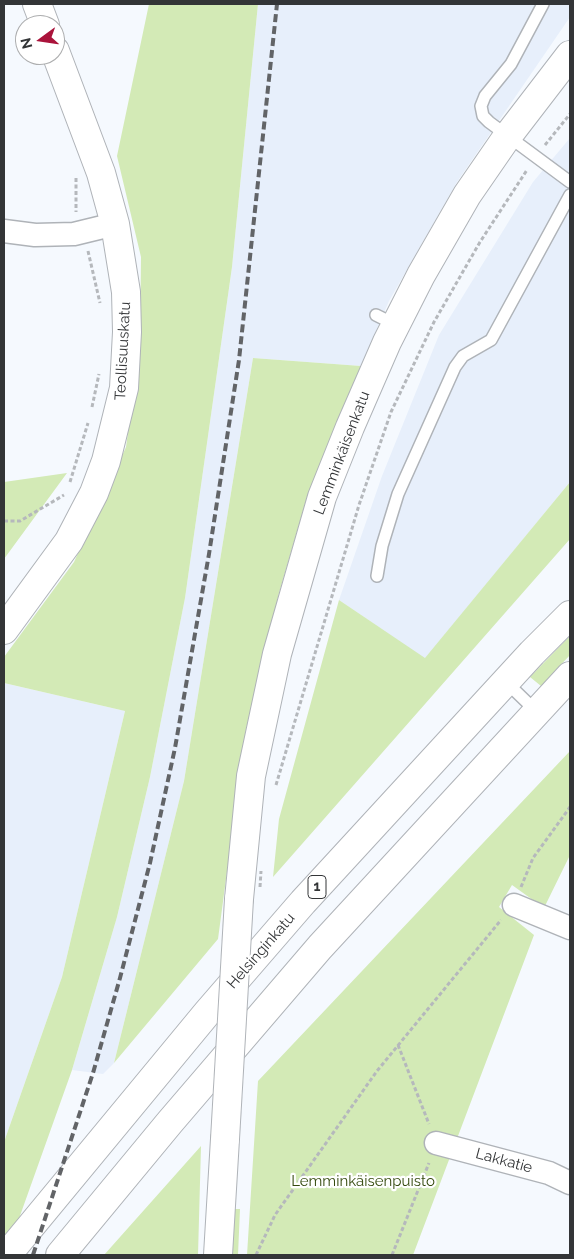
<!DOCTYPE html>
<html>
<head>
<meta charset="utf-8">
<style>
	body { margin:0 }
	#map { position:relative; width:574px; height:1259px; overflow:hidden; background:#f5f9fe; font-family:Raleway,sans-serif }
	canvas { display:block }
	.frame { position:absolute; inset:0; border:5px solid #333537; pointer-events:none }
	.north { position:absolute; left:15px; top:15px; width:50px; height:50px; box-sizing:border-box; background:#fff; border:1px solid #adaeaf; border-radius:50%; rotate:256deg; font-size:14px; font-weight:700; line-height:20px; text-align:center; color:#333537 }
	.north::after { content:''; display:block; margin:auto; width:18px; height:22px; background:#aa133b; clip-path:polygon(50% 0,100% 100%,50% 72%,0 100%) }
</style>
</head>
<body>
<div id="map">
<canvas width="574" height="1259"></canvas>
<div class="frame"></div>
<div class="north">N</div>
</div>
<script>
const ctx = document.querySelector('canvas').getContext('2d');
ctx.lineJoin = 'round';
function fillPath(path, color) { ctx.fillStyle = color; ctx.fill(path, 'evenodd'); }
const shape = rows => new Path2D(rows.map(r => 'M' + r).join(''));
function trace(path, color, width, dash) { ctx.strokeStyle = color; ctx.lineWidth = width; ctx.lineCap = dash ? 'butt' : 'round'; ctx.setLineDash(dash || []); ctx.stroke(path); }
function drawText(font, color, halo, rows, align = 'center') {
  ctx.font = font + ' Raleway,sans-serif'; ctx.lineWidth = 4.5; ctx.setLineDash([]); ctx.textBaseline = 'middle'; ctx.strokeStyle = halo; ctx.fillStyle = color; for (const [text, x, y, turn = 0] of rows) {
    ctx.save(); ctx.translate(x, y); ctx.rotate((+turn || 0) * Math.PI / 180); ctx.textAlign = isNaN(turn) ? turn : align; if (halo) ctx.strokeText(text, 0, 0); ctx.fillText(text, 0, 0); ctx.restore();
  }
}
const built = shape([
	[258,4,570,4,570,17,457,182,389,301,361,366,253,358,184,781,114,1063,103,1074,72,1070,117,917,150,777,185,598,232,267],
	[570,138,570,482,425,659,339,600,382,476,439,335,533,182],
	[4,683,125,711,62,977,4,1142]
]);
const green = shape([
	[149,4,258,4,232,267,185,598,150,777,117,917,72,1070,6,1255,4,1255,4,1142,62,977,125,711,4,683,4,657,74,562,126,447,140,345,141,257,117,156],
	[253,358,361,366,307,497,279,593,246,729,218,939,114,1063,184,781],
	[67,473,4,559,4,482],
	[570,482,570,539,273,877,279,819,339,600,425,658],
	[570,636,570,655,541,686,530,677],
	[570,751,570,855,544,908,512,885,499,907,534,935,413,1255,247,1255,258,1081],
	[201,1146,198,1255,104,1255],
	[233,1209,240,1209,238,1255,230,1255]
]);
const path = shape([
	[545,145,570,114],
	[76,178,76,212],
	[88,251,100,303],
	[92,407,99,374],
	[70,482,88,423],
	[4,521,20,521,64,495],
	[276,785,359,505,391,412,434,322,480,242,527,170],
	[521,887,533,858,570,807],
	[398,1045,429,1124],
	[256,1255,275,1215,377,1071,501,920],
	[392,1255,429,1163]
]);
const service = shape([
	[543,4,511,64,485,96,481,106,483,116,489,122,570,182],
	[376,315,396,325],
	[377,576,382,546,398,494,455,367,463,356,491,340,570,195],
	[506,682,537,712]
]);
const minor = shape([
	[4,231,35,235,74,234,115,224],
	[514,905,570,928],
	[436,1143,549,1173,570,1183]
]);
const tertiary = shape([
	[37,4,45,25],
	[4,630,69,541,94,493,106,461,124,388,127,332,126,292,115,224,101,173,55,51],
	[239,899,251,776,277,654,322,497,350,427,387,342,421,275,467,195,507,137,570,55],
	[218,1255,225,1139]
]);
const trunk = shape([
	[7,1255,207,1013,303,902,532,653,570,615],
	[60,1255,170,1122,320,947,570,676]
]);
const rail = shape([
	[33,1255,93,1073,120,978,150,863,175,748,209,554,239,360,277,4]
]);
const pathBridge = shape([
	[260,887,261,871]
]);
const tertiaryBridge = shape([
	[225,1139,239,899]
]);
const shields = [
	[317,887,18]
];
const shieldNames = [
	["1",317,887]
];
const streetNames = [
	["Teollisuuskatu",123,351,-87],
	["Lemminkäisenkatu",342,453,-69],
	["Helsinginkatu",261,951,-49],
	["Lakkatie",504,1161,15]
];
const parkNames = [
	["Lemminkäisenpuisto",363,1181]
];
fillPath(built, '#e7effb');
fillPath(green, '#d3eab6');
trace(service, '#afb3b8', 14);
trace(minor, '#afb3b8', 25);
trace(tertiary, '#afb3b8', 30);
trace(trunk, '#afb3b8', 30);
trace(path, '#b5b8bc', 3, [4, 2.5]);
trace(service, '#fff', 11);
trace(minor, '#fff', 22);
trace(tertiary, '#fff', 28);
trace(trunk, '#fff', 28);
trace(rail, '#626467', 4, [8, 4]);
trace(tertiaryBridge, '#afb3b8', 30, []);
trace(pathBridge, '#b5b8bc', 3, [4, 2.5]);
trace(tertiaryBridge, '#fff', 28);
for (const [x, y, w] of shields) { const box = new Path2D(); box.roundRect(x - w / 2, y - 11.5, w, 23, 4); ctx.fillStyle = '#fff'; ctx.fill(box); trace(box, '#333537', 1); }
drawText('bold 14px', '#333537', null, shieldNames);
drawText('15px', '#333537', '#fff', streetNames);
drawText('15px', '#354a0e', '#fff', parkNames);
</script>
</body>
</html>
